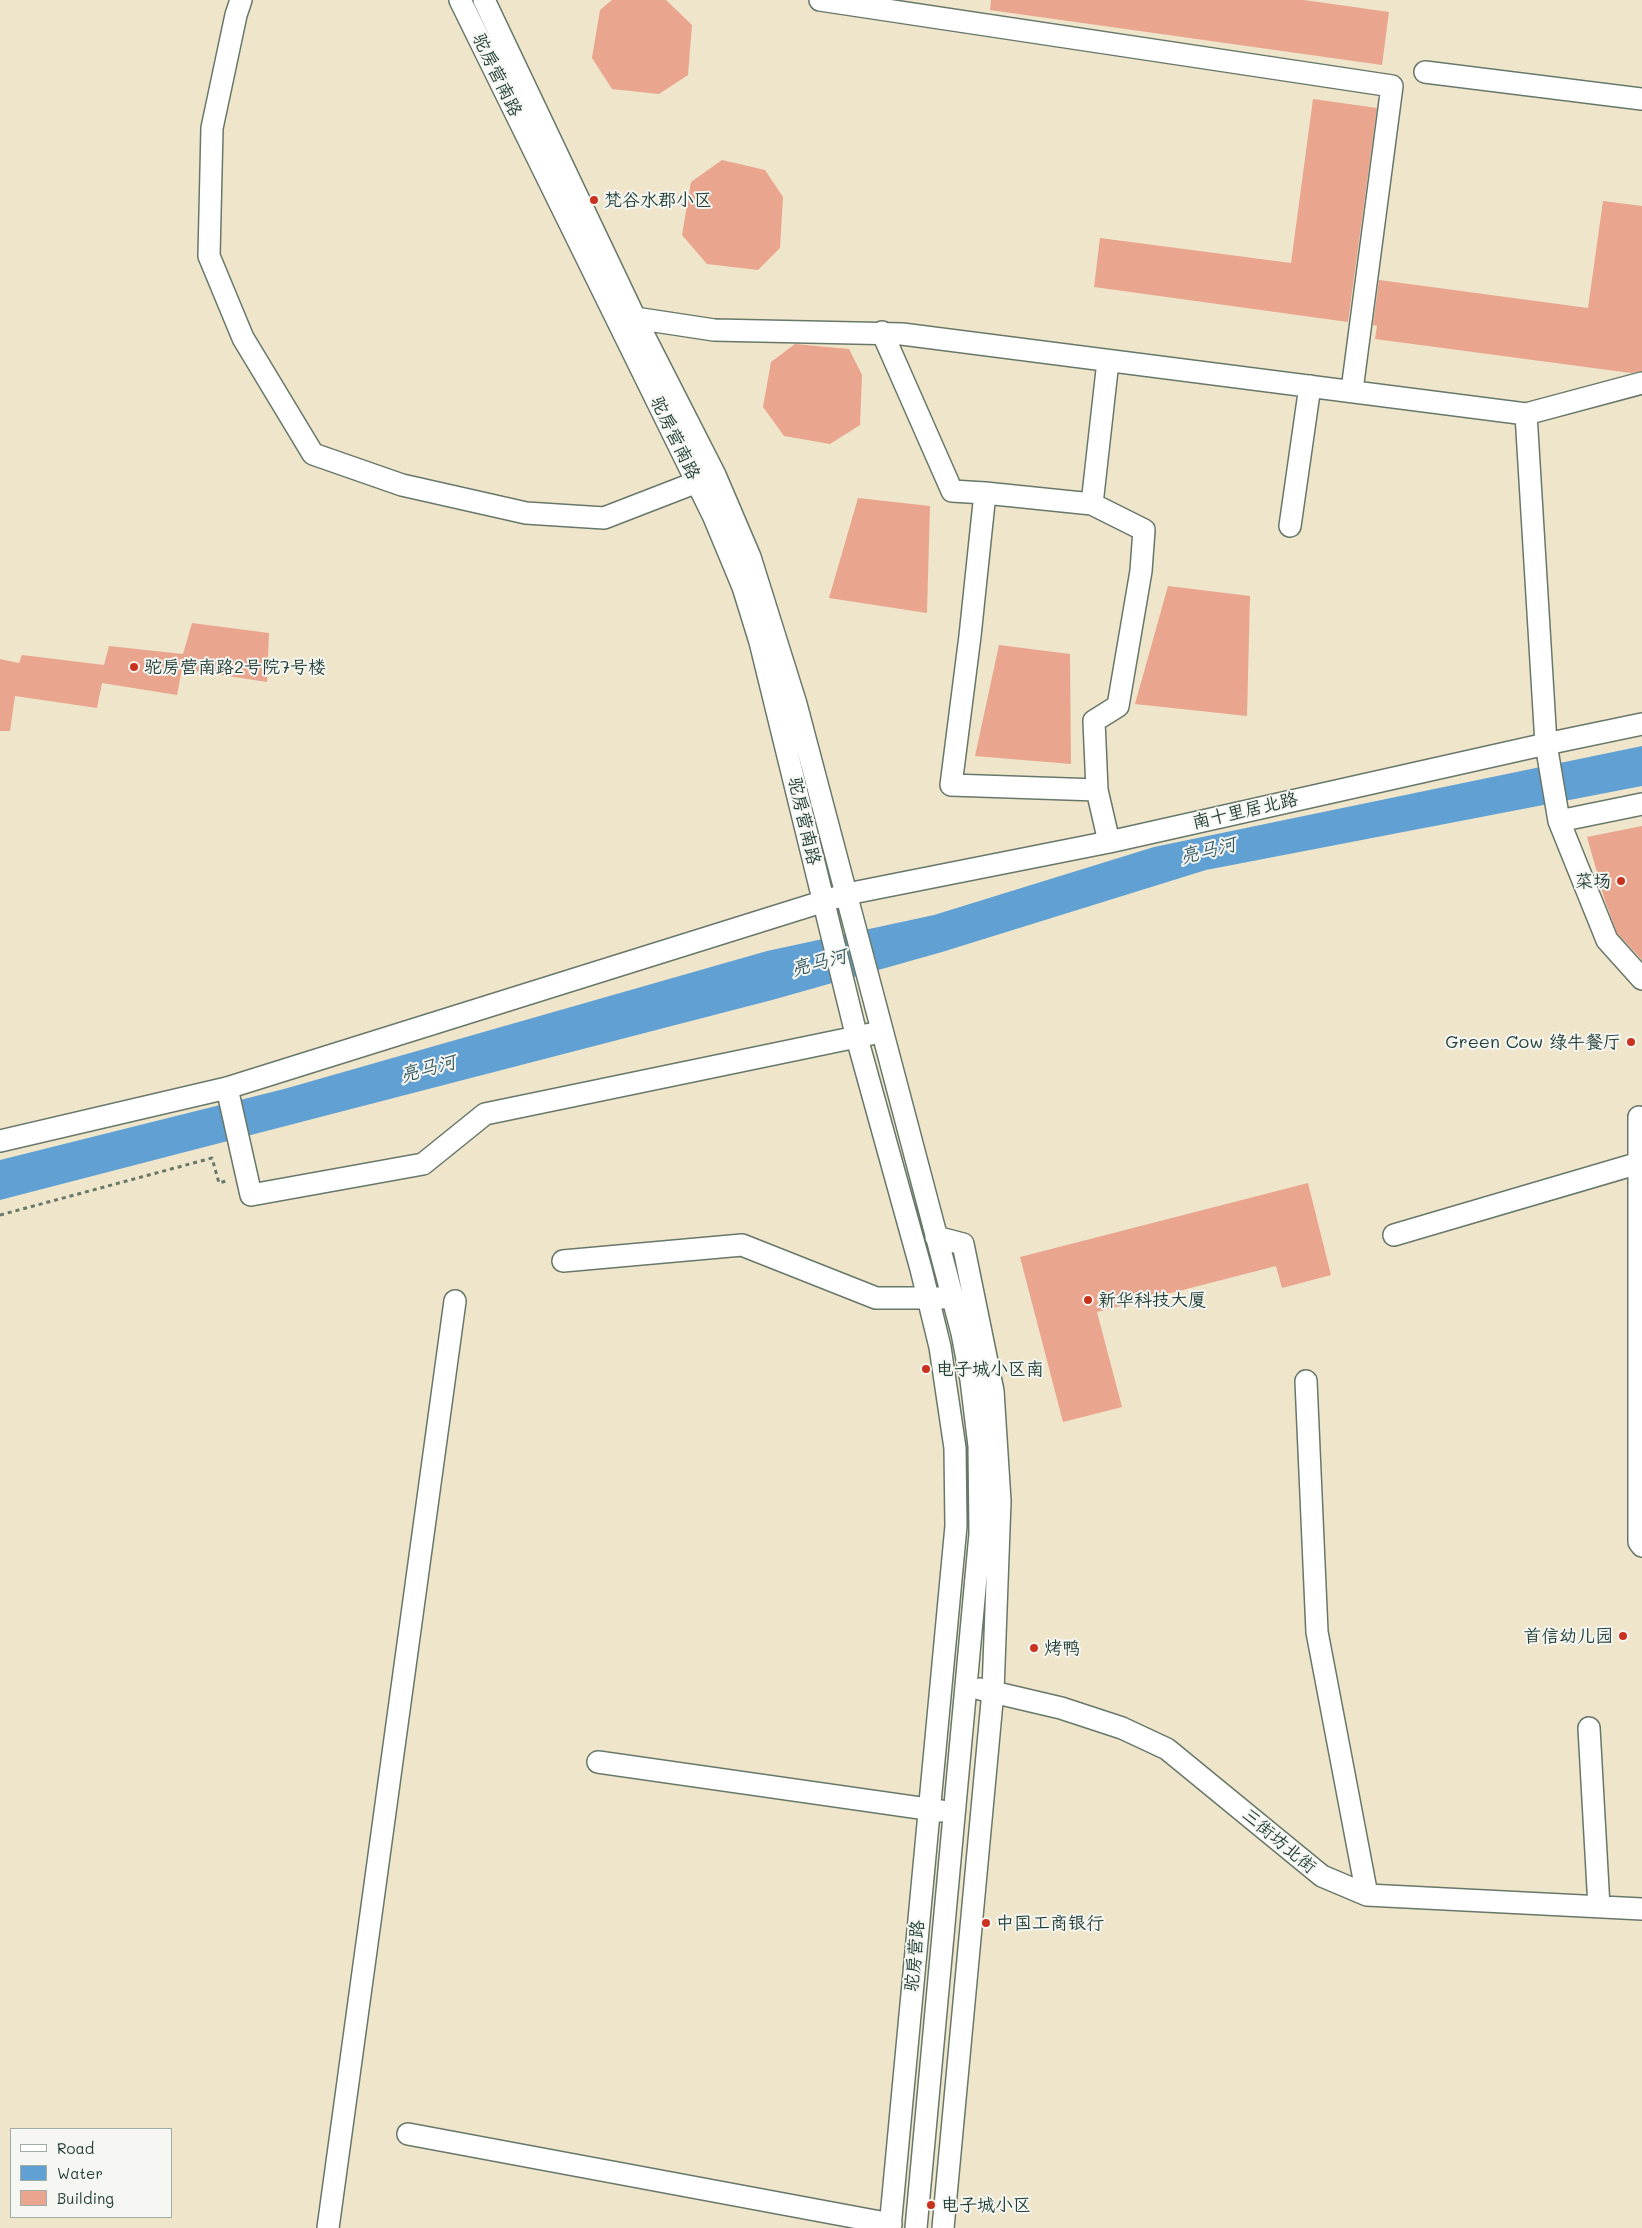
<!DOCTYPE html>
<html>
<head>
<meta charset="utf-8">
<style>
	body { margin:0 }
	#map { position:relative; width:1642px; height:2228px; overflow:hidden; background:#eee5cb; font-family:Mali,sans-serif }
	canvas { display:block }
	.legend { position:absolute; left:10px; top:2128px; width:162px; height:90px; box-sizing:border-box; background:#f6f6f2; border:1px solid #a0aca6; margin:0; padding:6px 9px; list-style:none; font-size:15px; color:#1f3d34 }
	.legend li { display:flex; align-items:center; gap:10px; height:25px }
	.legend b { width:25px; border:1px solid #a0aca6 }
</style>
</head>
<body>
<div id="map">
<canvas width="1642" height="2228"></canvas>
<ul class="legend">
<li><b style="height:6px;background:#fff"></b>Road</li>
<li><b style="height:14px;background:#61a0d3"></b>Water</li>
<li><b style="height:14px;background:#e9a58e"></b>Building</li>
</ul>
</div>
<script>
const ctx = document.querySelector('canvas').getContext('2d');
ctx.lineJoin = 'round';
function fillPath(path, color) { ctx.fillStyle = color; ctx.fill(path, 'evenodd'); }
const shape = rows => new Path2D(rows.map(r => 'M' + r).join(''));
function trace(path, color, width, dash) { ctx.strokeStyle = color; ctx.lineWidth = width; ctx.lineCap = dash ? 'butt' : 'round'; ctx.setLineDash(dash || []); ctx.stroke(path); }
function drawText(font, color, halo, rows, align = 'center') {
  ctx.font = font + ' Mali,"LXGW WenKai TC",sans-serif'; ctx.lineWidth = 4; ctx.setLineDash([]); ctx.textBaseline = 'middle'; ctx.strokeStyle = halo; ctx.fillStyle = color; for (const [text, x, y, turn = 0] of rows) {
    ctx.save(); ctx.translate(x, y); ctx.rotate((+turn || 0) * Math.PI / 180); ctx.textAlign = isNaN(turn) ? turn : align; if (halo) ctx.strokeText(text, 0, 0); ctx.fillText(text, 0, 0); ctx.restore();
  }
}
const water = shape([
	[1642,746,1642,786,1206,870,942,952,772,1000,0,1200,0,1160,284,1089,767,951,934,915,1154,847]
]);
const building = shape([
	[612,0,666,0,692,25,688,75,659,94,612,89,592,58,600,10],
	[991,0,1304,0,1389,12,1382,65,990,10],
	[1313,99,1377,108,1348,322,1094,287,1100,238,1291,263],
	[722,160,765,170,783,197,780,248,758,270,707,264,682,235,691,182],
	[1603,201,1642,206,1642,371,1631,373,1375,339,1377,326,1373,325,1379,280,1588,308],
	[795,344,849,349,862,375,860,425,830,444,784,436,763,407,771,362],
	[858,498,930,506,927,613,829,598],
	[1168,586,1250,596,1247,716,1135,704],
	[192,623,269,633,267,682,182,669,177,695,102,683,97,708,15,696,10,731,0,731,0,659,19,663,22,655,104,665,109,646,183,654],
	[999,645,1070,654,1071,764,975,756],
	[1642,826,1642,960,1617,933,1605,901,1587,837],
	[1308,1183,1331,1275,1282,1288,1276,1266,1097,1312,1122,1407,1063,1422,1020,1257]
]);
const path = shape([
	[0,1215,212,1158,219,1183,226,1181]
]);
const minor = shape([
	[241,0,236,15,212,128,209,256,243,338,313,454,402,485,526,513,604,518,710,477],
	[460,0,713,515,743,587,760,642,857,1038,921,1269,940,1347,955,1448,956,1526,890,2228],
	[484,0,635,318,715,475,750,557,796,704,962,1333,971,1380,979,1446,980,1534,916,2228],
	[820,0,1392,86,1352,390],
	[1425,72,1642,99],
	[635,318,714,330,902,334,1526,414,1642,383],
	[882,332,952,491,985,493,970,636,951,785,1097,790,1109,842],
	[1526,414,1546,744,1559,821,1607,940,1642,979],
	[985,493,1092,504,1144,530,1141,571,1118,706,1094,721,1097,790],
	[1092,504,1108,361],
	[1290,526,1310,386],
	[1559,821,1642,804],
	[227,1088,251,1195,423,1164,485,1114,871,1034],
	[1639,1117,1639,1542,1642,1546],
	[0,1141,227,1088,847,894,1109,842,1546,744,1642,724],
	[1394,1235,1639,1163],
	[936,1237,963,1244,993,1391,1000,1501,993,1691,943,2228],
	[563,1261,742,1245,876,1298,942,1298],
	[1306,1381,1317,1632,1367,1895],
	[980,1689,1061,1708,1122,1728,1167,1749,1322,1876,1367,1895,1642,1909],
	[1589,1728,1599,1907],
	[598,1762,941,1811],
	[408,2134,891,2224],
	[328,2228,455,1301]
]);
const markers = [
	[594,200,5,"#c8321e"],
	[134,667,5,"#c8321e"],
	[1621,881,5,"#c8321e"],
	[1631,1042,5,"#c8321e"],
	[1088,1300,5,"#c8321e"],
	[926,1369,5,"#c8321e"],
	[1623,1636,5,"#c8321e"],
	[1034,1648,5,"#c8321e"],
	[986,1923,5,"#c8321e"],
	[931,2205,5,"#c8321e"]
];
const streetNames = [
	["驼房营南路",497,75,64],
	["驼房营南路",675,438,64],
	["南十里居北路",1245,811,-13],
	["驼房营南路",804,821,77],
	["三街坊北街",1279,1841,40],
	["驼房营路",915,1956,-85]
];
const poiNames = [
	["梵谷水郡小区",604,200],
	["驼房营南路2号院7号楼",144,667],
	["菜场",1611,881,"right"],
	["Green Cow 绿牛餐厅",1621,1042,"right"],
	["新华科技大厦",1098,1300],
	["电子城小区南",936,1369],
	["首信幼儿园",1613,1636,"right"],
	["烤鸭",1044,1648],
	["中国工商银行",996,1923],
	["电子城小区",941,2205]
];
const waterNames = [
	["亮马河",1208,851,-14],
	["亮马河",819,963,-15],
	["亮马河",428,1069,-15]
];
fillPath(water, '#61a0d3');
fillPath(building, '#e9a58e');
trace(minor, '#677869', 24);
trace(path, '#677869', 3, [4, 4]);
trace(minor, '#fff', 21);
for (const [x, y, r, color] of markers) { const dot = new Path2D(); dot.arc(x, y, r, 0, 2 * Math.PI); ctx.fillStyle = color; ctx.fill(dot); trace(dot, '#f6f6f2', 2); }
drawText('18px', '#1f3d34', '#f6f6f2', streetNames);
drawText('18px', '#1f3d34', '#f6f6f2', poiNames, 'left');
drawText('italic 19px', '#335b64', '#f6f6f2', waterNames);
</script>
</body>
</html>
